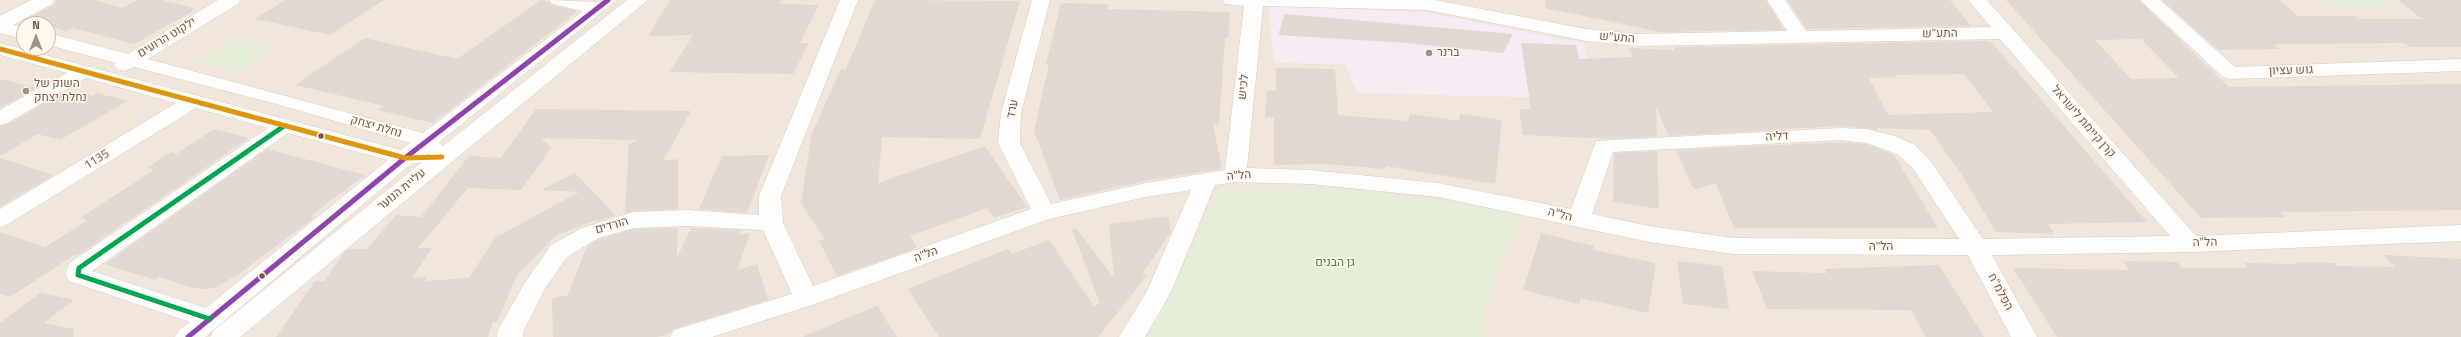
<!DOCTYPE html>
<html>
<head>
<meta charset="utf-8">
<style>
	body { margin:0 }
	#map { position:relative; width:2461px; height:337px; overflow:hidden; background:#f8f3ed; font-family:"Titillium Web",sans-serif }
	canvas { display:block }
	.north { position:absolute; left:16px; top:16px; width:40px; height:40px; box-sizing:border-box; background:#fef8ef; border:1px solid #c7b9ae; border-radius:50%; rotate:0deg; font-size:11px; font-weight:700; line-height:16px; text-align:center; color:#755a4d }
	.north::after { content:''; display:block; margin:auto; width:14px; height:18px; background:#a39085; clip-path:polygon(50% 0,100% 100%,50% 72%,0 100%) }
</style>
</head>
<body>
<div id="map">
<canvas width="2461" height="337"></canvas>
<div class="north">N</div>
</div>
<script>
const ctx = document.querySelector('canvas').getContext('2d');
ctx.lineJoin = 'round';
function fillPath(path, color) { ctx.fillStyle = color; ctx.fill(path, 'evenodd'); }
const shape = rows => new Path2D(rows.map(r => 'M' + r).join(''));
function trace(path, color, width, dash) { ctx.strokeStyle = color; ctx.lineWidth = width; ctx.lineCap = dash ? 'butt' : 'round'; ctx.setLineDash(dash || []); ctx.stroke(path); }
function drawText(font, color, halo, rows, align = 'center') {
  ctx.font = font + ' "Titillium Web",Heebo,sans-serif'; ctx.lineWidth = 3; ctx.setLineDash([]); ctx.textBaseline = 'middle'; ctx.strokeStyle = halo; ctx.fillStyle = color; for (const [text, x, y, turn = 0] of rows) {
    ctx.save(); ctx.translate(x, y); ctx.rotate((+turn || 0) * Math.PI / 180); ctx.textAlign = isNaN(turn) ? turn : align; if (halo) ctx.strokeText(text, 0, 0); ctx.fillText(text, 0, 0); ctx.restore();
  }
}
const residential = shape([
	[0,0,2461,0,2461,337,0,337],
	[24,24,48,24,48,48,24,48]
]);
const education = shape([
	[1268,6,1425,12,1584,43,1597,99,1357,93,1345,64,1274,63]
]);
const green = shape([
	[2322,0,2380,0,2390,7,2332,8],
	[235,39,273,49,237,71,198,61],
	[1351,189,1523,213,1482,311,1486,337,1148,337,1221,190]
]);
const building = shape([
	[57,0,94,0,123,8,138,0,162,0,197,9,134,44,73,28,66,31,48,26,48,24,26,20,53,5],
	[285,0,384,0,330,35,255,19],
	[541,0,549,2,552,5,578,11,433,123,378,110,384,106,295,85,365,38,457,59],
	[670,0,782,0,779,4,819,5,800,43,809,43,793,74,670,72,693,35,648,36],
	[875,0,1020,1,980,139,882,137,878,183,985,146,1027,207,994,218,987,208,910,236,917,248,837,276,819,241,825,239,801,203,812,133,841,69,846,69],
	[1546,0,1766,0,1784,30,1661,32,1545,8],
	[1787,0,1950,0,1971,26,1807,29],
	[2006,0,2139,0,2229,87,2461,84,2461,210,2280,212,2285,217,2201,218],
	[2141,39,2179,78,2131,79,2095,40],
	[2162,0,2279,0,2298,16,2357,16,2361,19,2422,19,2398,0,2461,0,2461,47,2410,47,2405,43,2274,44,2279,49,2218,50],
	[1061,3,1108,4,1107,9,1230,12,1228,38,1225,38,1219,125,1213,124,1222,169,1149,180,1060,200,1034,131,1049,64,1046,64],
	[1285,14,1513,34,1503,53,1407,43,1278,35],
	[1984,41,1992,43,2147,222,2048,224,2055,234,1996,232,1960,172,1930,130,1877,128,1878,130,1840,126,1669,136,1656,107,1657,136,1612,139,1523,135,1519,109,1531,109,1521,43,1576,45,1579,59,1633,57,1628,48,1674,50,1674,47],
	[1964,74,1993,112,1888,115,1869,78,1896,77,1894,75],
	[1276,68,1335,69,1338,115,1408,121,1410,114,1459,121,1460,114,1502,120,1495,184,1386,166,1386,169,1325,164,1274,165,1274,118,1265,117,1267,91,1276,91],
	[0,79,37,88,0,108],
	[81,93,93,96,97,93,127,101,60,140,37,134,0,156,0,126,8,124,61,94,74,97],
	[536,109,691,111,663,161,678,159,678,209,625,213,629,144,637,140,541,138,551,148,521,190,468,188,418,248,432,248,412,278,427,277,424,281,469,278,495,238,579,192,541,190,575,173,616,216,596,222,598,219,557,235,517,275,497,322,493,322,488,337,276,337,315,281,324,281,345,252,349,249,367,249,396,215,421,217,469,156,501,158],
	[214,129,249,138,78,255,76,254,10,297,0,294,0,232,45,247,88,220,80,218,154,170,147,168,171,152,176,154],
	[1840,142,1867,144,1894,155,1938,228,1734,228,1716,183,1695,189,1692,186,1676,150],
	[267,149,365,175,310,216,315,217,239,274,216,287,203,289,194,288,159,277,155,280,105,264],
	[1657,151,1659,209,1613,202,1614,153],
	[769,155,747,213,699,209,722,156],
	[0,158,53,175,0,207],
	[1168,216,1171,232,1142,274,1147,275,1098,337,939,337,908,289,1008,249,1012,254,1049,240,1094,306,1100,303,1072,230,1076,228,1114,278,1109,224],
	[678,228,677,258,691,228,740,230,739,234,750,234,737,270,757,264,768,300,674,329,670,333,657,337,553,337,552,299,568,295,587,246,599,239,634,229],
	[1541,233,1594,246,1593,250,1656,263,1648,313,1581,298,1579,304,1523,290],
	[2384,255,2461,259,2461,337,2057,337,2013,268,2130,270,2123,261,2177,262,2182,268,2248,268,2244,263,2298,264,2295,262,2334,263,2337,266,2395,267],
	[1677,261,1722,266,1729,309,1683,304],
	[1939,265,1984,337,1926,337,1911,310,1767,309,1752,271,1827,273,1825,269],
	[40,293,74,300,44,323,74,329,73,337,0,337,0,323],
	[877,306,897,337,804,337,804,336]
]);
const minor = shape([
	[31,0,54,0,52,4,13,25,24,27,24,39,0,33,0,16,31,0],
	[218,0,240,0,238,4,148,59,423,133,583,11,552,4,550,0,594,2,617,0,439,142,443,146,627,0,648,0,240,337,210,337,214,330,422,162,411,164,205,337,175,337,179,330,190,322,69,281,66,275,67,268,71,262,268,128,196,108,8,224,0,227,0,209,176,103,86,78,7,123,0,125,0,110,67,73,0,55,0,43,401,150,410,143,280,105,134,67,124,71,117,69,114,65,116,63,48,45,48,33,128,54,218,0],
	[288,133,388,160,206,308,92,271,288,133],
	[426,153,431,155,425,160,427,157,426,153],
	[840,0,858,0,781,196,783,223,813,286,1031,209,998,143,1001,113,1032,0,1050,0,1021,113,1020,143,1051,204,1146,183,1225,170,1244,6,1225,4,1223,0,1435,0,1586,29,1638,34,1787,31,1767,0,1785,0,1806,31,1991,27,1968,0,1987,0,2196,236,2461,225,2461,241,2190,252,1992,255,2037,337,2011,337,1968,255,1733,254,1649,242,1438,197,1310,184,1235,182,1215,185,1171,292,1145,337,1119,337,1147,291,1191,190,1146,197,1049,219,815,304,712,337,670,337,674,330,792,294,763,230,687,226,634,228,598,238,567,257,546,287,524,330,523,337,497,337,498,330,524,284,551,245,582,228,633,212,687,210,759,215,759,196,840,0],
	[1263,6,1427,10,1586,41,1638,46,2000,39,2170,236,1983,239,1930,160,1915,145,1895,136,1867,129,1840,128,1596,141,1571,209,1438,183,1310,170,1247,168,1263,6],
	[1840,140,1867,143,1899,155,1914,170,1959,239,1733,238,1649,226,1592,214,1613,152,1840,140],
	[2140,0,2160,0,2235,67,2461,59,2461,71,2230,79,2223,77,2140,0]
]);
const bus1 = shape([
	[188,337,405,158,608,0]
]);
const bus2 = shape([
	[210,319,78,275,79,268,284,126]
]);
const bus3 = shape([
	[0,49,405,158,442,157]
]);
const markers = [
	[1429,53,4,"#a39085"],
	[26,91,4,"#a39085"],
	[321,136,3.5,"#755a4d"],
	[262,276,3.5,"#755a4d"]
];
const streetNames = [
	["התע\"ש",1940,34,-1],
	["ילקוט הרועים",167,38,-31],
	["התע\"ש",1617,38,5],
	["גוש עציון",2291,71,-2],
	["לכיש",1244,87,-84],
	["ערד",1013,109,-79],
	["קרן קיימת לישראל",2083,122,49],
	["נחלת יצחק",376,127,16],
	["דליה",1777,137,-3],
	["1135",97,160,-32],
	["הל\"ה",1239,176,-5],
	["עליית הנוער",402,190,-39],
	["הל\"ה",1560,215,14],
	["הורדים",612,226,-16],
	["הל\"ה",2205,243,-2],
	["הל\"ה",1881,247],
	["הל\"ה",926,255,-20],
	["הפלמ\"ח",2000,292,62]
];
const poiNames = [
	["ברנר",1437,53],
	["השוק של",34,84],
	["נחלת יצחק",34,98]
];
const parkNames = [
	["גן הבנים",1335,263]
];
fillPath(residential, '#f0e6db');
fillPath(education, '#f4ebf3');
fillPath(green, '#e5eed8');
fillPath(building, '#e2d9d2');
trace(minor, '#d6cfca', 1);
fillPath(minor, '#fefdfc');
trace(bus1, '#8e44ad', 5);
trace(bus2, '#00a651', 5);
trace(bus3, '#dd970f', 5);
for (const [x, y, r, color] of markers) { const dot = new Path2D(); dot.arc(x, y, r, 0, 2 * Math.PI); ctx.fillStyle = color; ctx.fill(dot); trace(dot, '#fef8ef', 1.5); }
drawText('12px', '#755a4d', '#fef8ef', streetNames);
drawText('12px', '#755a4d', '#fef8ef', poiNames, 'left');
drawText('12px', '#577a46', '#fef8ef', parkNames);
</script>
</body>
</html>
